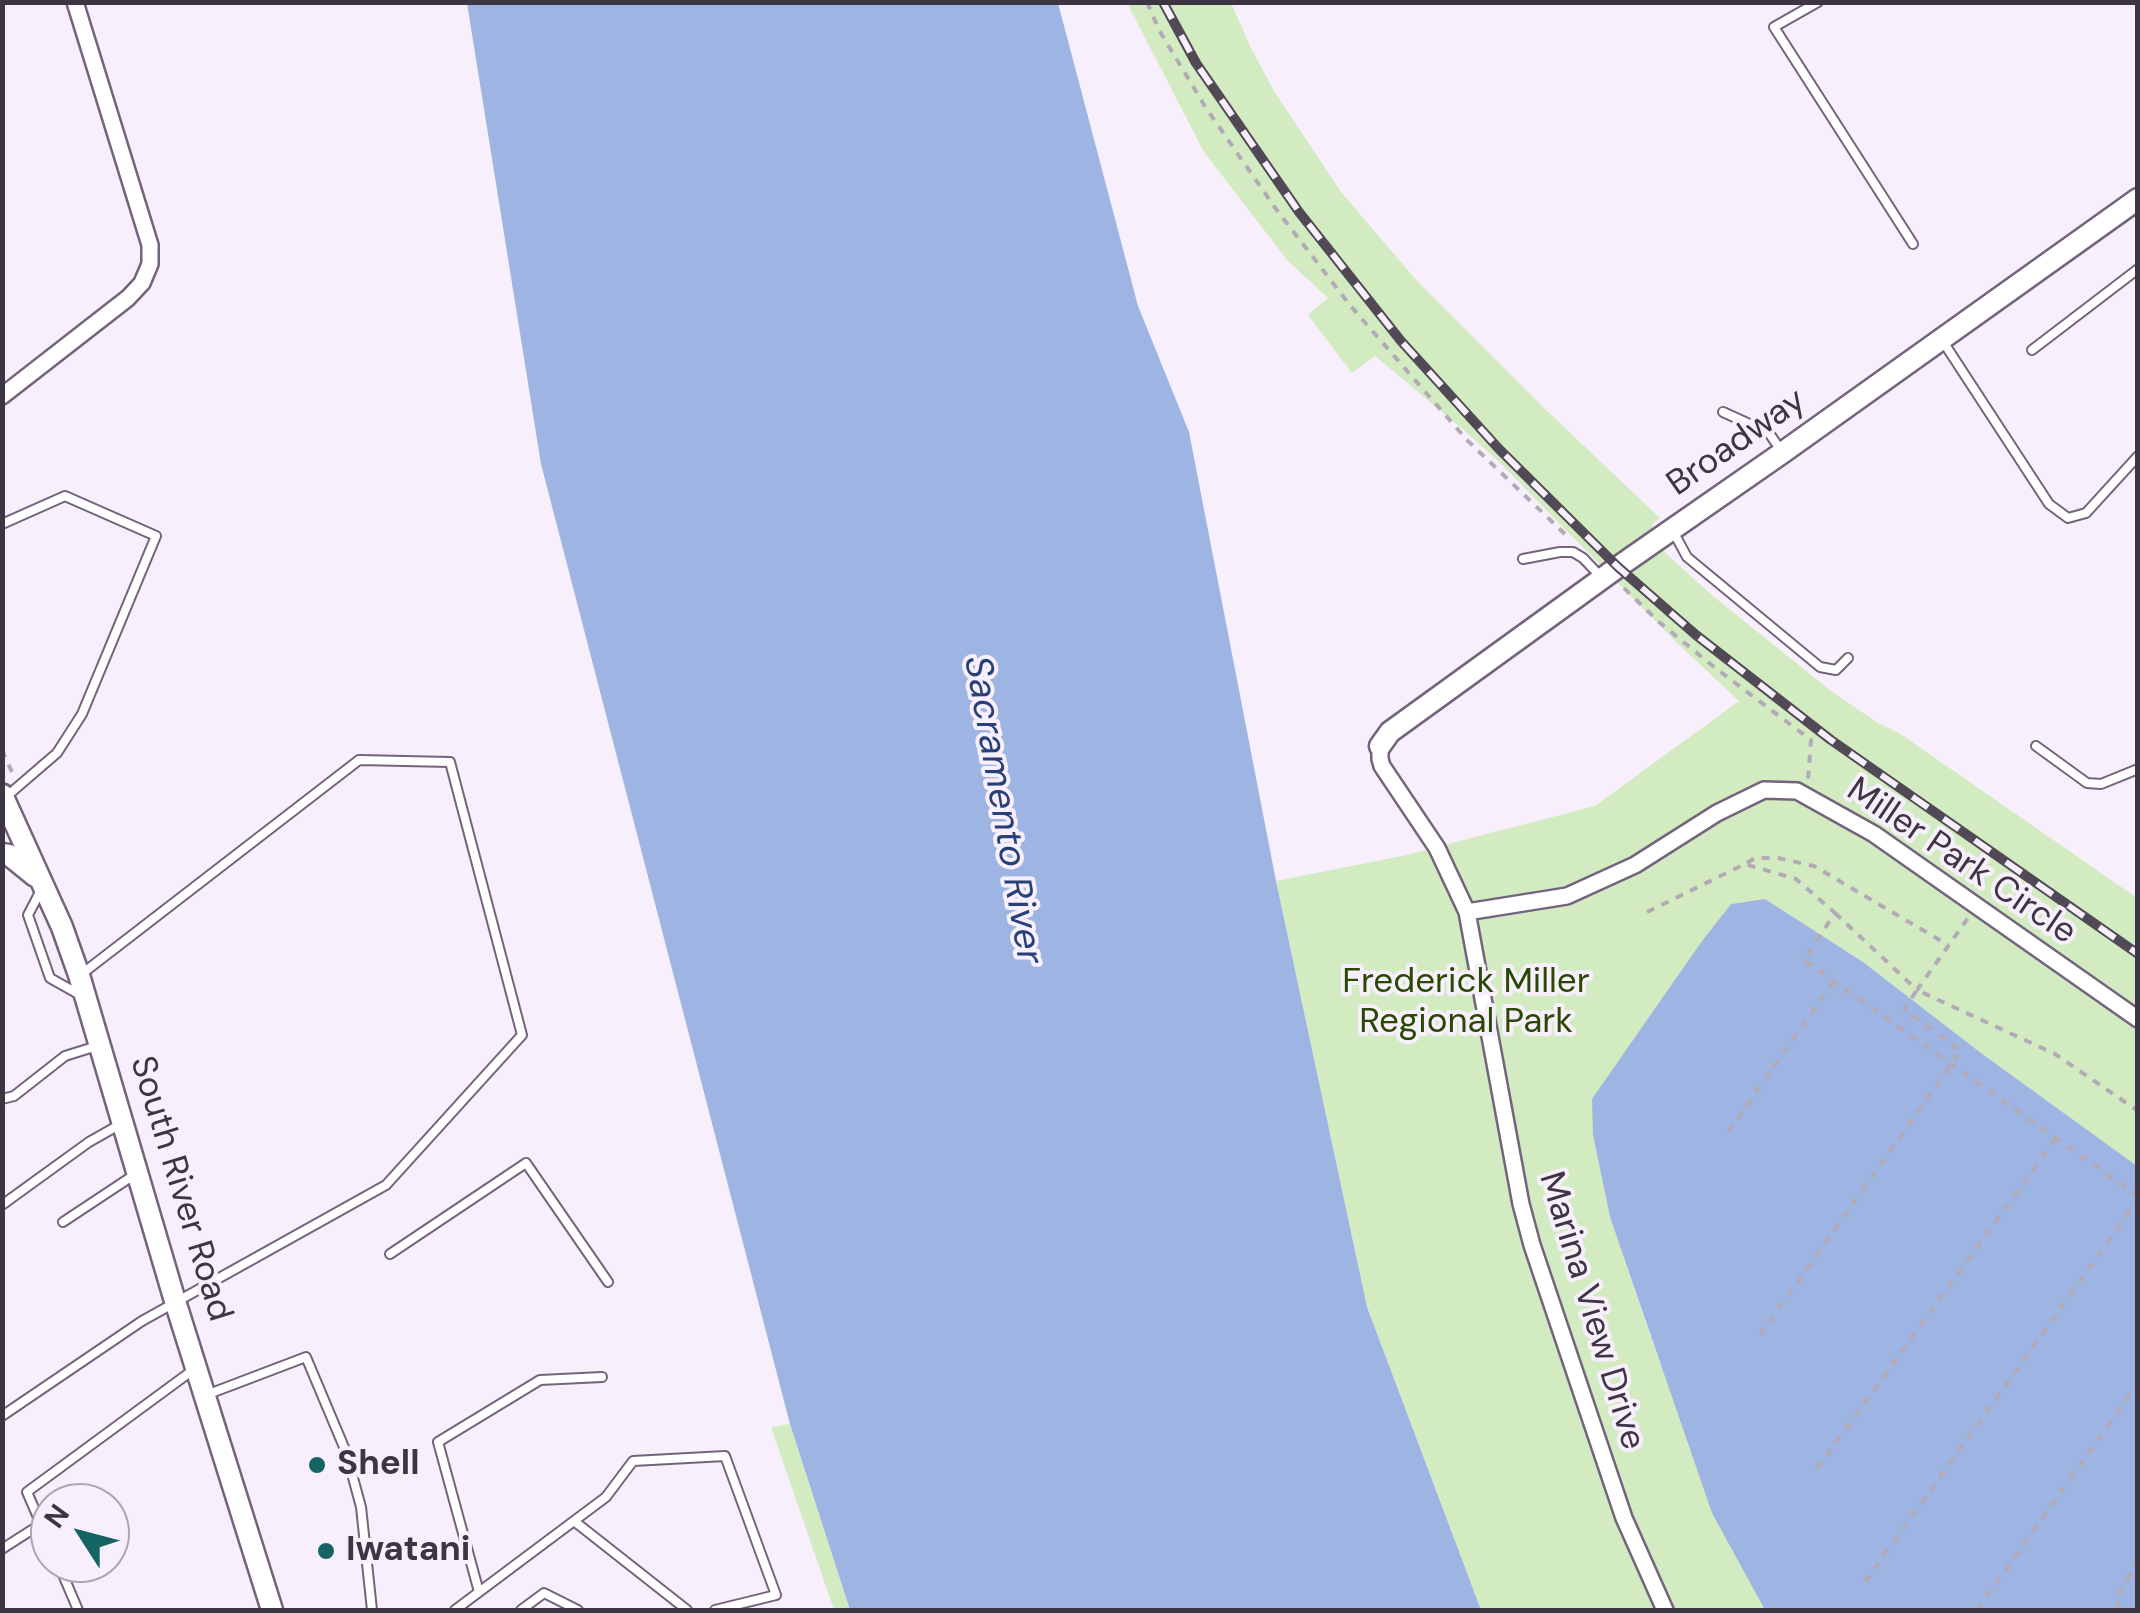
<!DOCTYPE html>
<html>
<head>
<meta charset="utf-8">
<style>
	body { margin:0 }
	#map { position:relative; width:2140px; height:1613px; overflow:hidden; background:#f7effc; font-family:"DM Sans",sans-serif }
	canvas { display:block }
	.frame { position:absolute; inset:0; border:5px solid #3d3541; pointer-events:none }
	.north { position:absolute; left:30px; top:1483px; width:100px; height:100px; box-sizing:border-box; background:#f7effc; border:2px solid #ada5b1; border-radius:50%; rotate:306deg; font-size:28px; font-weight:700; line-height:40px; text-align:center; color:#3d3541 }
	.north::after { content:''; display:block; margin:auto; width:35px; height:45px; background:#156464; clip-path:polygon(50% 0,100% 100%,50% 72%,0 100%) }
</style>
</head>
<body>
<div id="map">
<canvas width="2140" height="1613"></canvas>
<div class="frame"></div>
<div class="north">N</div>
</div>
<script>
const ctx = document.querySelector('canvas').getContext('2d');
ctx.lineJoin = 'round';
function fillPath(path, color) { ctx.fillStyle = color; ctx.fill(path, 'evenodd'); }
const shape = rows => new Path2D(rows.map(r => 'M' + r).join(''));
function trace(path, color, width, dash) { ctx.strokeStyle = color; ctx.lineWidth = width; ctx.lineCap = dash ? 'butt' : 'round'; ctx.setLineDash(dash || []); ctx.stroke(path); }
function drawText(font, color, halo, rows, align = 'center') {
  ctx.font = font + ' "DM Sans",sans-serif'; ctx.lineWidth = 8; ctx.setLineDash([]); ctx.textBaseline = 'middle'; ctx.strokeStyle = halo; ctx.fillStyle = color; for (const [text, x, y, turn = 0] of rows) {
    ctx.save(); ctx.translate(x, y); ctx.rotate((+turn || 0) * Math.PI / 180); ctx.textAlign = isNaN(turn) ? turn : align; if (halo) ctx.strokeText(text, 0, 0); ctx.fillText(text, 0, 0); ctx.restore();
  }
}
const green = shape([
	[1127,3,1231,3,1250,46,1274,91,1341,192,1417,281,1545,409,1660,518,1652,524,1662,550,1713,596,1831,691,1878,723,1899,733,2137,898,2137,1166,1981,1053,1863,962,1765,899,1731,904,1702,941,1593,1135,1610,1216,1658,1358,1765,1610,1481,1610,1367,1307,1276,881,1402,856,1595,806,1739,701,1674,640,1497,460,1466,432,1375,356,1352,373,1308,315,1328,298,1288,261,1204,152],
	[790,1424,850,1610,834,1610,771,1427]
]);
const water = shape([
	[467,3,1058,3,1138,306,1189,432,1276,881,1367,1307,1481,1610,850,1610,790,1424,541,464],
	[1765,899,1863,962,1981,1053,2137,1166,2137,1610,1765,1610,1712,1513,1610,1217,1593,1135,1592,1099,1702,941,1731,904]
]);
const path = shape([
	[1147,2,1159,30,1206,108,1276,209,1349,304,1467,440,1569,538],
	[1624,588,1659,622,1714,667,1811,740,1808,780],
	[2,750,12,772],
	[1747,863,1755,858,1778,858,1814,866,1948,945],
	[1647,912,1745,864,1796,879,1835,913,1804,960,2138,1196],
	[1835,913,1917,990,1968,918],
	[1728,1132,1834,981],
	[1760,1335,1961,1051,1904,1009,1917,990,2055,1054,2138,1111],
	[1817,1469,2056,1138],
	[1865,1582,2138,1200],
	[1977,1610,2138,1384],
	[2117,1610,2120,1592,2138,1560]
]);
const service = shape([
	[1818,2,1774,27,1913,244],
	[1942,340,2049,504,2068,518,2086,513,2138,456],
	[2032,350,2138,269],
	[1723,412,1769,433,1780,449],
	[2,524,65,496,156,536,82,714,57,753,7,796],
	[1674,533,1687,557,1820,667,1836,670,1848,658],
	[1523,559,1560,552,1573,552,1583,558,1602,578],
	[2036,746,2087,783,2101,784,2138,769],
	[41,890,28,915,50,978,82,996],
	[2,1099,14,1096,65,1056,97,1046],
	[2,1205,89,1142,119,1125],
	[63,1222,134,1175],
	[390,1254,526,1163,608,1282],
	[206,1395,306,1357,346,1452,361,1507,372,1610],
	[2,1416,142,1321,386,1185,522,1035,450,762,359,760,83,973],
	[574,1521,687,1610],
	[50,1545,27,1492,193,1370],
	[2,1549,41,1524],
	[58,1563,78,1610],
	[479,1592,438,1442,540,1380,602,1377],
	[455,1610,606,1497,633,1461,725,1456,776,1595,715,1610],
	[521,1610,544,1593,578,1610]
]);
const minor = shape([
	[2,396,128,298,142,283,150,264,150,245,75,2],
	[1380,746,1380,759,1382,766,1437,848,1467,912,1521,1204,1532,1245,1624,1518,1665,1610],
	[1467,912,1567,896,1635,865,1717,813,1764,790,1797,791,1874,834,2138,1019]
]);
const tertiary = shape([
	[1380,746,1390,732,1618,567,1782,453,2138,199],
	[4,799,62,927,79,975,175,1301,272,1610],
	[2,854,9,855,35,876]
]);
const secondary = shape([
	[2,796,2,799]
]);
const rail = shape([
	[1163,2,1196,63,1299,212,1401,341,1499,449,1618,567,1696,635,1831,740,2138,954]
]);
const markers = [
	[317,1465,10,"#156464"],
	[326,1551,10,"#156464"]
];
const streetNames = [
	["Broadway",1737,443,-35],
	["Miller Park Circle",1961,862,34],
	["South River Road",180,1189,73],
	["Marina View Drive",1591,1311,73]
];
const parkNames = [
	["Frederick Miller",1466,983],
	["Regional Park",1466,1023]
];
const poiNames = [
	["Shell",337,1465],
	["Iwatani",346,1551]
];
const waterNames = [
	["Sacramento River",1002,810,80]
];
fillPath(green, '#d3ebc1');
fillPath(water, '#9eb4e2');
trace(service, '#74637d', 12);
trace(minor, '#74637d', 20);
trace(tertiary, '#74637d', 25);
trace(secondary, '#74637d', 28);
trace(path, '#b2aab7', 4, [8, 8]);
trace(service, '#fff', 8);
trace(minor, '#fff', 15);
trace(tertiary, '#fff', 20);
trace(secondary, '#fff', 22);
trace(rail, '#514955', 10);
trace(rail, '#f7effc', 6, [19]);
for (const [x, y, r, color] of markers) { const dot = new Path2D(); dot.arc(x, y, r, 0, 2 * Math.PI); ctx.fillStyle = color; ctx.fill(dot); trace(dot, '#f7effc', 4); }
drawText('35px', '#3d3541', '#f7effc', streetNames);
drawText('35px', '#294800', '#f7effc', parkNames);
drawText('bold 35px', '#3d3541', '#f7effc', poiNames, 'left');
drawText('italic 38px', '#284078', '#f7effc', waterNames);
</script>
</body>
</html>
